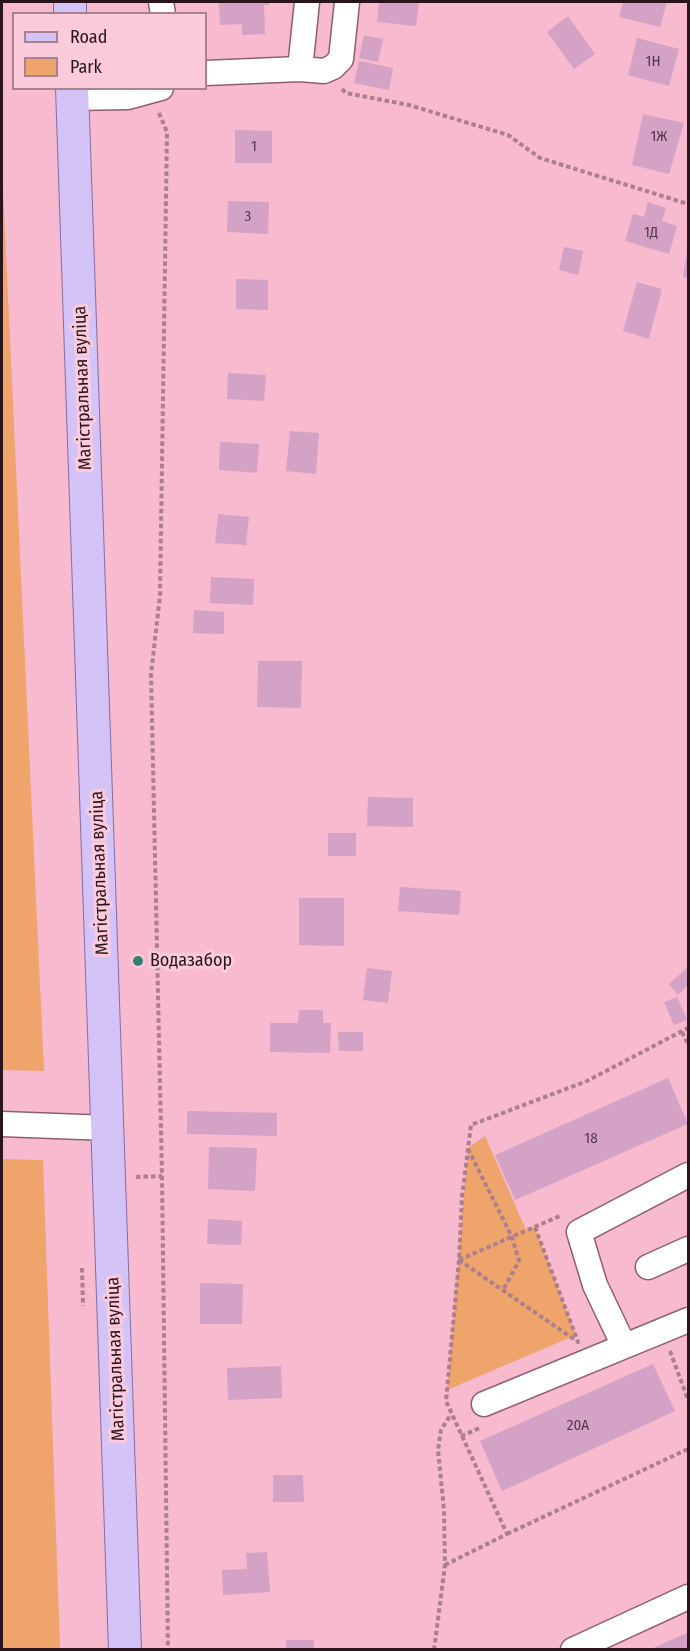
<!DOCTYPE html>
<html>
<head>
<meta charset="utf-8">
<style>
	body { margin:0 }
	#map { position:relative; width:690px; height:1651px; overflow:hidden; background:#f7bace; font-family:"Fira Sans Condensed",sans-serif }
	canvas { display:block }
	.frame { position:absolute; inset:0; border:3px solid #2a151d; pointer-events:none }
	.legend { position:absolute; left:12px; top:12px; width:195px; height:78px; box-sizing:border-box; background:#fccbdb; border:2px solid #a8828f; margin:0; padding:8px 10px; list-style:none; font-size:18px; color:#2a151d }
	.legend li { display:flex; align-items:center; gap:12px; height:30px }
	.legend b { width:30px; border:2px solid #a8828f }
</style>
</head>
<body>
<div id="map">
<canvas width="690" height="1651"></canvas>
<div class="frame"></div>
<ul class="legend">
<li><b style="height:8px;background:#d3c3f6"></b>Road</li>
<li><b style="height:16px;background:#efa46b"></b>Park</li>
</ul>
</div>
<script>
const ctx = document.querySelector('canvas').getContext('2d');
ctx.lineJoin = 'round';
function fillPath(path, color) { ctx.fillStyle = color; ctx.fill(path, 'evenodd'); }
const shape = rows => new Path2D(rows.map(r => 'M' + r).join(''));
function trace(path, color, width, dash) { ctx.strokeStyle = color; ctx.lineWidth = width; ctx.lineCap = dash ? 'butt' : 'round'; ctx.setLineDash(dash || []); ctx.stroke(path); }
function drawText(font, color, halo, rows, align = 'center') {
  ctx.font = font + ' "Fira Sans Condensed",sans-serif'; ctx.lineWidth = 6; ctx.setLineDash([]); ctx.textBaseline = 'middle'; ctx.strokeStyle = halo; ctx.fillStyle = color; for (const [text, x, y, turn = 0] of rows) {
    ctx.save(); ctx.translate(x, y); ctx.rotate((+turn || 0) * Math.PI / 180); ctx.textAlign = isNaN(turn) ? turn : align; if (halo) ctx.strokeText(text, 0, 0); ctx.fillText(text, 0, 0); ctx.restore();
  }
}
const green = shape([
	[2,168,44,1071,2,1070],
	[485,1136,526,1230,535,1227,576,1335,447,1390,468,1148],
	[2,1159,43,1160,60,1649,2,1649]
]);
const building = shape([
	[219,2,269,2,269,5,264,5,265,34,242,35,242,24,220,25],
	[379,2,419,2,416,26,377,22],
	[623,2,667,2,660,27,619,17],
	[568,16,595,54,574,69,547,32],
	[364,35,383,39,378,62,359,58],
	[637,38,679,49,669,86,628,75],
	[359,61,393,68,389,90,354,83],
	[643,114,684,123,669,174,632,165],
	[235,130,272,131,272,163,235,163],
	[228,201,269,202,268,234,227,232],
	[648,202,666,208,662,221,677,226,669,254,625,241,633,214,644,217],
	[564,247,583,251,578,275,559,270],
	[687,252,688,252,688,278,683,277],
	[236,279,268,280,268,310,236,309],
	[637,282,662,289,649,339,623,331],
	[228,373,266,375,264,401,227,399],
	[290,431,319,433,316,474,286,471],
	[220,442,259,444,257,473,219,470],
	[218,514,249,517,246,545,215,543],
	[211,577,254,579,253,605,210,603],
	[194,610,224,612,224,634,193,633],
	[258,661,302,661,301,708,257,707],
	[368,797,413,798,413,827,367,826],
	[328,833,356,833,356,856,328,856],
	[400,887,461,891,459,915,398,911],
	[299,898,344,898,344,946,299,945],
	[367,968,392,971,388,1003,363,1000],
	[687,968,688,985,678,995,669,984],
	[677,997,687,1020,674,1025,664,1002],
	[299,1010,323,1010,323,1023,331,1023,330,1053,270,1052,270,1023,298,1023],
	[338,1032,363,1032,363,1051,339,1051],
	[668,1078,688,1124,515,1200,495,1155],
	[187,1111,277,1113,277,1136,187,1134],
	[209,1147,257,1148,255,1191,208,1189],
	[208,1219,242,1221,241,1245,207,1244],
	[200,1283,243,1284,242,1324,200,1324],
	[653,1364,675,1411,502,1491,480,1441],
	[281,1366,282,1398,228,1400,227,1368],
	[273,1475,303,1475,304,1502,273,1502],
	[267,1552,270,1592,223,1595,222,1570,247,1569,246,1553],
	[688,1633,688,1650,649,1650,680,1636],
	[286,1640,314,1640,314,1650,286,1650]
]);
const path = shape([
	[342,89,346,93,409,105,508,135,540,158,688,204],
	[159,113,167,132,160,596,151,674,162,1176,168,1650],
	[682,1032,688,1044],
	[468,1149,512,1237,519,1261,503,1290],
	[136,1177,162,1176],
	[459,1260,578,1342,535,1227],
	[459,1260,562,1215],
	[82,1268,83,1306],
	[670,1351,688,1400],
	[461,1436,480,1428],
	[507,1534,688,1449],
	[445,1565,507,1534,446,1401,459,1260,462,1197,471,1125,587,1081,688,1028],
	[434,1650,445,1565,444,1510,438,1450,441,1430,451,1414]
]);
const minor = shape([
	[161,2,163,14],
	[300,69,307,2],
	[206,73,300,69,324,71,333,67,341,59,347,2],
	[72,98,128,97,161,88],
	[2,1124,109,1128],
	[648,1267,688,1249],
	[624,1346,595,1285,579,1232,688,1175],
	[484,1404,688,1320],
	[573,1650,688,1597]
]);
const major = shape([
	[70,2,70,14],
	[72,88,125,1650]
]);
const markers = [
	[138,961,6,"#397c6d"]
];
const numberNames = [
	["1Н",653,62],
	["1Ж",659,137],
	["1",254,147],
	["3",248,217],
	["1Д",651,233],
	["18",591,1139],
	["20А",578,1426]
];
const streetNames = [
	["Магістральная вуліца",83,388,-92],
	["Магістральная вуліца",100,873,-92],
	["Магістральная вуліца",116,1359,-92]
];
const poiNames = [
	["Водазабор",150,961]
];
fillPath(green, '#efa46b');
fillPath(building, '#d4a2c5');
trace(minor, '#935d70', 27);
trace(major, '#846ca6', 34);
trace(path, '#ac7e8e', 4, [4.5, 3]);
trace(minor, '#fff', 24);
trace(major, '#d3c3f6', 32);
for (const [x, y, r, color] of markers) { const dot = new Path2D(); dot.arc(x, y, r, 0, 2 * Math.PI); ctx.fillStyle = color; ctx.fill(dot); trace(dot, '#fccbdb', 2); }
drawText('15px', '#543847', null, numberNames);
drawText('18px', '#2a151d', '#fccbdb', streetNames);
drawText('18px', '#2a151d', '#fccbdb', poiNames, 'left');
</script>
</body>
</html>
